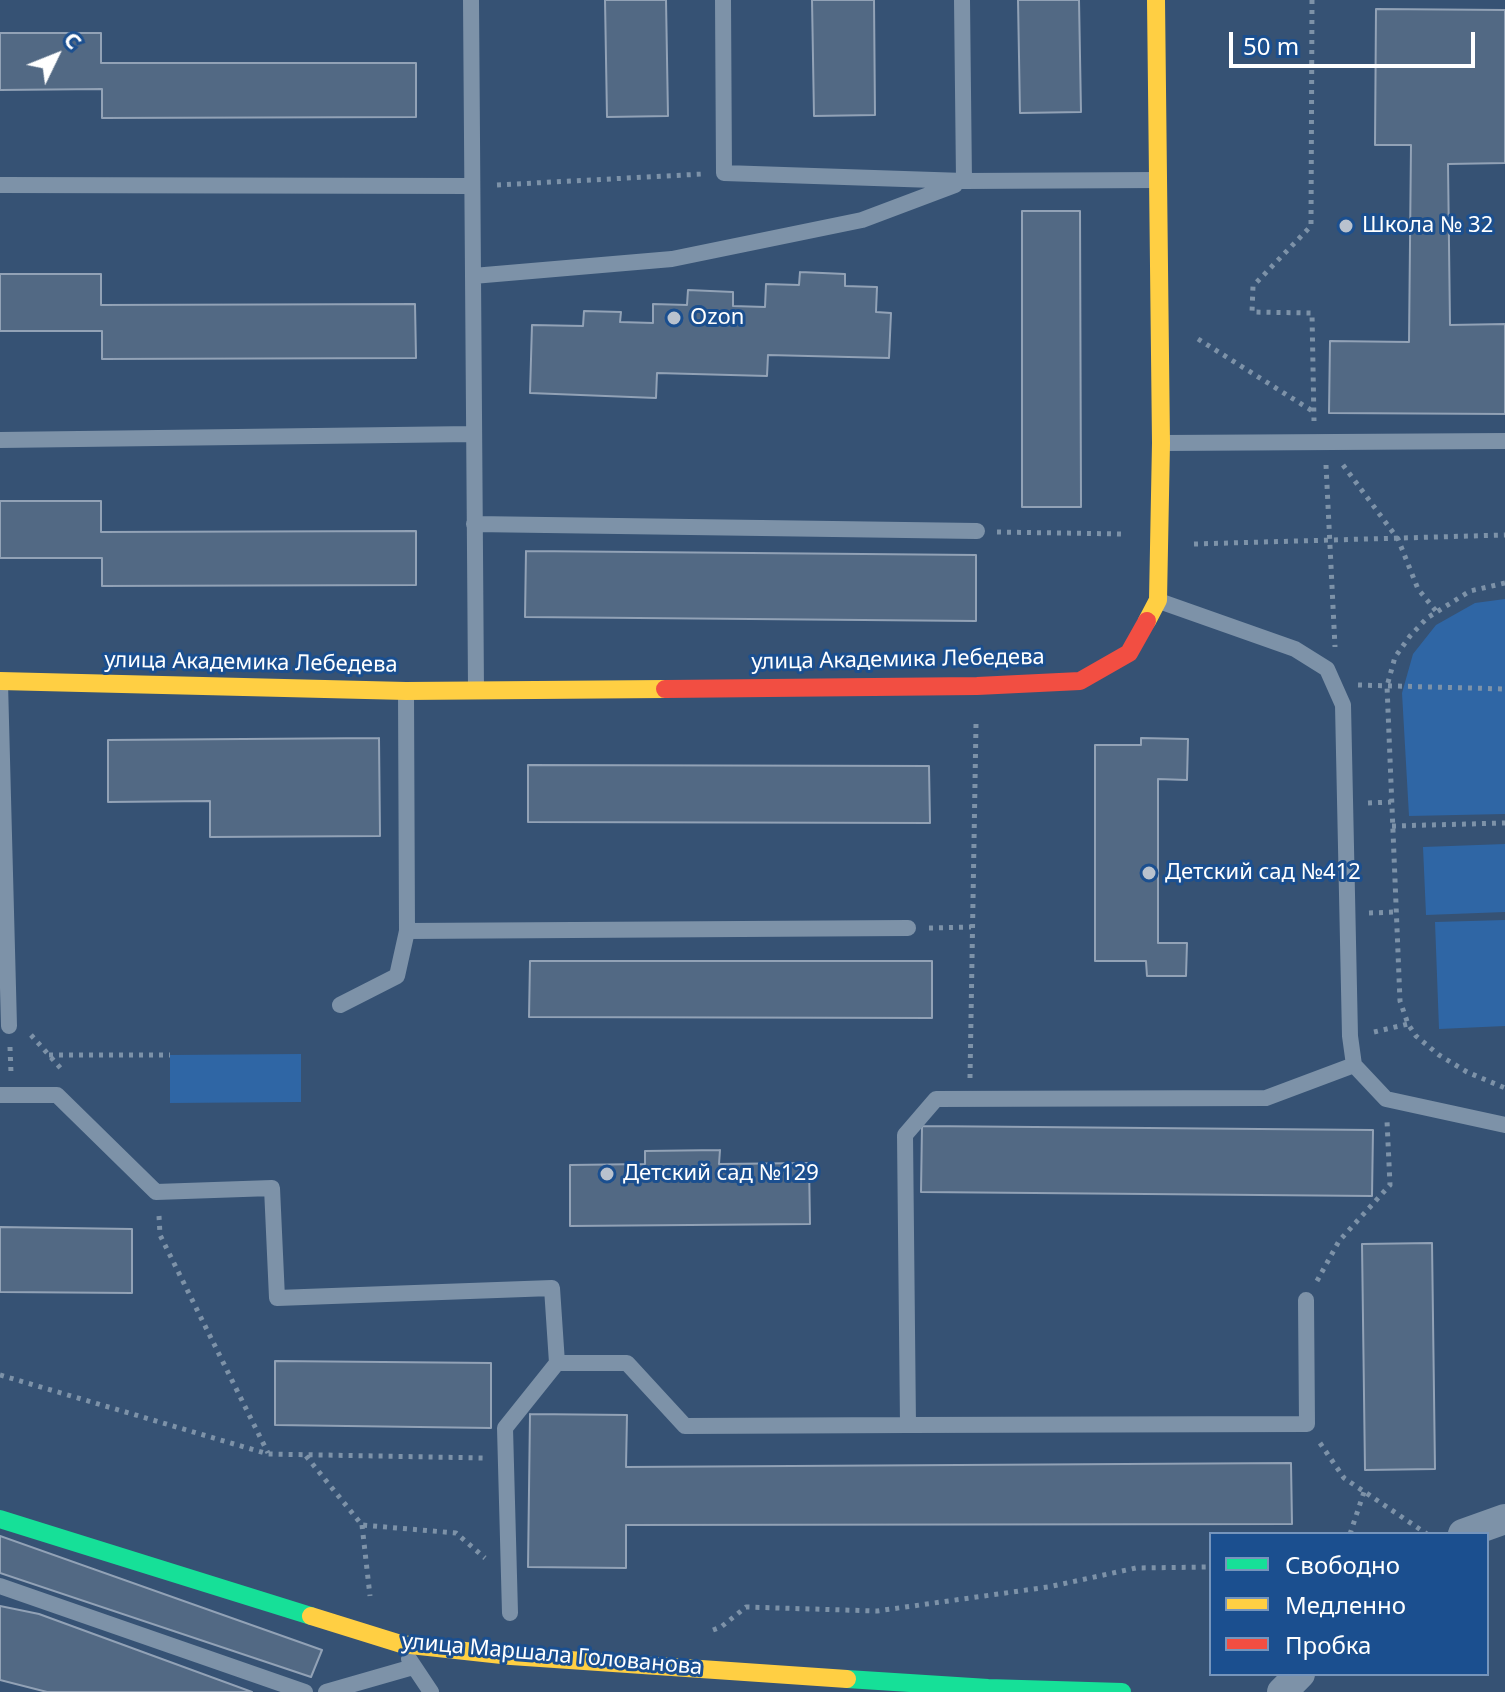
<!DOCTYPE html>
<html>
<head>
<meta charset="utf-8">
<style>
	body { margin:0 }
	#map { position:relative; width:1505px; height:1692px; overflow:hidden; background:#365274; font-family:"Noto Sans",sans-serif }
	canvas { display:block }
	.legend { position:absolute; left:1209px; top:1532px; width:280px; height:144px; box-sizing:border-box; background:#1b4f8f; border:2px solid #7695bc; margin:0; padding:10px 14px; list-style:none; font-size:24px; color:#fff }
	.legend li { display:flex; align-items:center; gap:16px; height:40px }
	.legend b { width:40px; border:2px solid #7695bc }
	.north { position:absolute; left:16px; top:16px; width:80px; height:80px; -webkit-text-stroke:6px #1b4f8f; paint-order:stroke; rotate:47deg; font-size:22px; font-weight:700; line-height:32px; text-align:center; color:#fff }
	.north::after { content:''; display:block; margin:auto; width:28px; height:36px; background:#fff; clip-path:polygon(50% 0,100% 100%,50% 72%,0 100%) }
	.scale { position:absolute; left:1229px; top:32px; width:246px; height:36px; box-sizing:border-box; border:4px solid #fff; border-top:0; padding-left:10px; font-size:24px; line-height:28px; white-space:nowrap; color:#fff; -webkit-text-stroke:6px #1b4f8f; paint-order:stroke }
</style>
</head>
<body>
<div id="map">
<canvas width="1505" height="1692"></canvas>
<ul class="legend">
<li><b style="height:10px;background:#16e098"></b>Свободно</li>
<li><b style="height:10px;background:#ffcf43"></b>Медленно</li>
<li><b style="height:10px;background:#f24e42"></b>Пробка</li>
</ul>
<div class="north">С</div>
<div class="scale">50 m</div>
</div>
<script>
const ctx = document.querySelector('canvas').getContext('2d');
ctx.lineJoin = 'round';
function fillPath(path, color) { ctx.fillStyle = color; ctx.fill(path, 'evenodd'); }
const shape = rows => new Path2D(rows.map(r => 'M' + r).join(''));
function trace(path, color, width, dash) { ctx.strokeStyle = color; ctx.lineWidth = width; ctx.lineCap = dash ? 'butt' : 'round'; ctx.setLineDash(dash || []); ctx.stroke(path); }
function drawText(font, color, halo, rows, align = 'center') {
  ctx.font = font + ' "Noto Sans",sans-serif'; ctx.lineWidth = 6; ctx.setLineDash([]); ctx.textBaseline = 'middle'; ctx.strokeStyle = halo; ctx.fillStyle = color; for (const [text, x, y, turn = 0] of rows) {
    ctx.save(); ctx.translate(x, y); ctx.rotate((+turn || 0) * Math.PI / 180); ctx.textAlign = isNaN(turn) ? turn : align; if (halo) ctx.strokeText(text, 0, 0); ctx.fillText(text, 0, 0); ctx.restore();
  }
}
const green = shape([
	[1505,599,1505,814,1409,816,1402,693,1413,654,1436,625,1475,603],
	[1505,844,1505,912,1426,915,1423,847],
	[1505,920,1505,1026,1439,1029,1435,922],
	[301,1054,301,1102,170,1103,170,1055]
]);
const building = shape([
	[605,0,666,0,668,116,607,117,605,0],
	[812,0,874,0,875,115,814,116,812,0],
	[1018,0,1079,0,1081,112,1020,113,1018,0],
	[1376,9,1505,10,1505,163,1448,164,1450,325,1505,324,1505,414,1329,413,1330,341,1409,342,1411,145,1375,145,1376,9],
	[0,33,101,33,101,63,416,63,416,117,102,118,102,89,0,90,0,33],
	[1022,211,1080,211,1081,507,1022,507,1022,211],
	[800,272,845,274,845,286,877,287,876,312,891,313,889,358,768,355,767,376,657,373,656,398,530,393,532,325,583,326,584,311,621,312,620,322,653,323,653,304,687,305,688,290,733,292,733,306,765,307,766,284,799,285,800,272],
	[0,274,101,274,101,305,415,304,416,358,102,359,102,331,0,331,0,274],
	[0,501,101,501,101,532,416,531,416,585,102,586,102,558,0,558,0,501],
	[526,551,976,555,976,621,525,617,526,551],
	[379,738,380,836,210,837,210,801,108,802,108,740,379,738],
	[1141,738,1188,739,1187,780,1158,779,1158,943,1187,943,1186,976,1147,976,1146,961,1095,961,1095,745,1141,745,1141,738],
	[528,765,929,766,930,823,528,822,528,765],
	[530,961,932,961,932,1018,529,1017,530,961],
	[922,1126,1373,1130,1372,1196,921,1192,922,1126],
	[720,1150,719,1164,809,1163,810,1224,570,1226,570,1165,645,1164,645,1151,720,1150],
	[0,1227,132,1229,132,1293,0,1292,0,1227],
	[1432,1243,1435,1469,1365,1470,1362,1244,1432,1243],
	[275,1361,491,1363,491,1428,275,1425,275,1361],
	[530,1414,627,1415,626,1467,1291,1463,1292,1524,626,1525,626,1568,528,1567,530,1414],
	[0,1536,322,1650,311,1677,0,1573,0,1536],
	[0,1606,39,1614,252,1692,47,1692,0,1680,0,1606]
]);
const path = shape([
	[1312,0,1311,226,1253,286,1252,312,1312,313,1314,421],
	[497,185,703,174],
	[1198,339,1314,412],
	[1326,465,1335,647],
	[1343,465,1398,539,1418,589,1436,611],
	[997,532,1123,534],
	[1194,544,1505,535],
	[1505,583,1470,591,1427,618,1410,636,1395,657,1387,686,1400,1001,1408,1024,1416,1036,1439,1055,1467,1072,1505,1088],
	[1358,685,1505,689],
	[1368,803,1391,802],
	[1392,826,1505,823],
	[1369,913,1396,912],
	[929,928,971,927],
	[1374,1032,1408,1024],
	[31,1035,64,1072],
	[10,1047,11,1073],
	[49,1055,170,1055],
	[970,1078,976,724],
	[159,1216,160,1235,268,1453],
	[1317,1281,1339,1241,1390,1185,1387,1121],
	[0,1375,268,1454,484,1458],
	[1320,1443,1344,1478,1427,1534],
	[306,1456,362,1525,456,1533,485,1558],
	[362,1525,370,1596],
	[1350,1534,1364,1492],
	[713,1630,721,1627,746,1607,877,1611,1048,1587,1136,1568,1211,1567]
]);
const lane = shape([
	[471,0,476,688],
	[723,0,724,173,964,181,1157,180],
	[962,0,964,181],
	[0,185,472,186],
	[473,276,672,259,862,220,955,185],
	[0,440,473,434],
	[1163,443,1505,441],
	[474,524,977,531],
	[1159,601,1295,649,1327,669,1343,705,1350,1036,1354,1065,1386,1099,1505,1125],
	[0,683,9,1026],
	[406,692,407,931,908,928],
	[340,1005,397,976,407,931],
	[0,1095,57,1095,156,1192,272,1188,277,1298,552,1288,557,1363,627,1363,685,1426,908,1425],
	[1306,1300,1307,1424,908,1425,905,1135,936,1099,1266,1098,1354,1065],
	[0,1586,305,1692],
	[510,1613,505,1428,557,1363],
	[409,1659,431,1692],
	[326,1692,413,1667]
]);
const street = shape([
	[1463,1534,1505,1519],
	[1282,1692,1300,1674]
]);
const fast = shape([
	[0,1519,311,1616],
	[847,1679,988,1688,1122,1692]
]);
const slow = shape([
	[1147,621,1158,600,1161,443,1156,0],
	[0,681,406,691,665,689],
	[311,1616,401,1644,511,1656,847,1679]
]);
const jam = shape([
	[665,689,977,686,1080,681,1129,653,1147,621]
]);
const markers = [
	[1346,226,8,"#b9c2ce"],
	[674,318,8,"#b9c2ce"],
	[1149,873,8,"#b9c2ce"],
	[607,1174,8,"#b9c2ce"]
];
const poiNames = [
	["Школа № 32",1362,226],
	["Ozon",690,318],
	["Детский сад №412",1165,873],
	["Детский сад №129",623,1174]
];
const streetNames = [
	["улица Академика Лебедева",898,660,-1],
	["улица Академика Лебедева",251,663,1],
	["улица Маршала Голованова",552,1655,5]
];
fillPath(green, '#2f66a5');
fillPath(building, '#526984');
trace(building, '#92a2b6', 2);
trace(path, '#7d92a8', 5, [4, 6]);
trace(lane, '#7d92a8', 16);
trace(street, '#7d92a8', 30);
trace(fast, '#16e098', 18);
trace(slow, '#ffcf43', 18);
trace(jam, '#f24e42', 18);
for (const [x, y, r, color] of markers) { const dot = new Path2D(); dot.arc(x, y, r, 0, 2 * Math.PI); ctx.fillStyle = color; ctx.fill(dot); trace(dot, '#1b4f8f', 3); }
drawText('22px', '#fff', '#1b4f8f', poiNames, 'left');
drawText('22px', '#fff', '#1b4f8f', streetNames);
</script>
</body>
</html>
